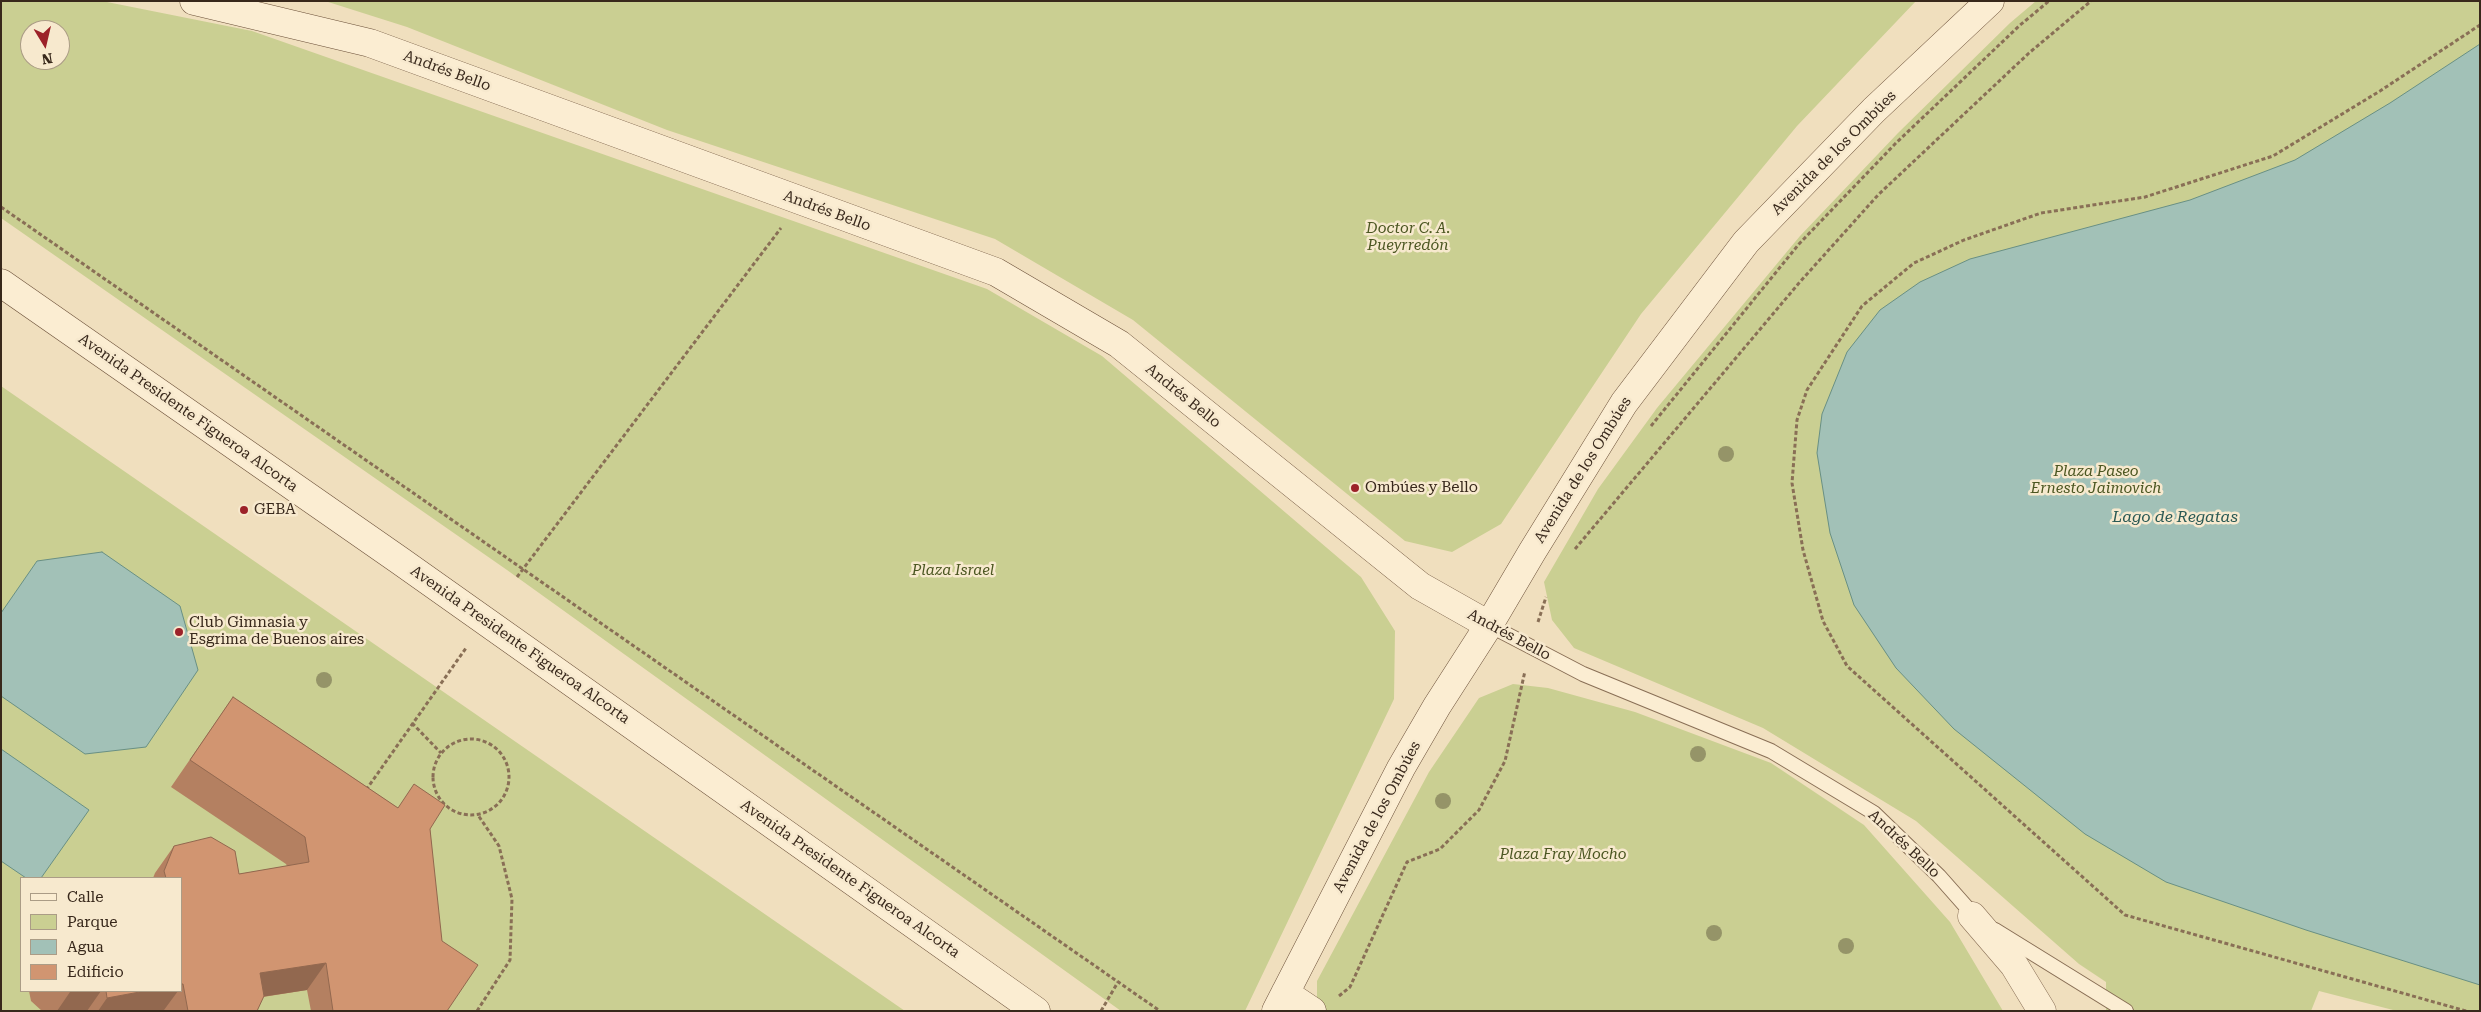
<!DOCTYPE html>
<html>
<head>
<meta charset="utf-8">
<style>
	body { margin:0 }
	#map { position:relative; width:2481px; height:1012px; overflow:hidden; background:#f0dfbe; font-family:"Roboto Serif",serif }
	canvas { display:block }
	.frame { position:absolute; inset:0; border:2px solid #38281b; pointer-events:none }
	.legend { position:absolute; left:20px; top:877px; width:162px; height:115px; box-sizing:border-box; background:#f7e9ce; border:1px solid #ab9c86; margin:0; padding:6px 9px; list-style:none; font-size:15px; color:#38281b }
	.legend li { display:flex; align-items:center; gap:10px; height:25px }
	.legend b { width:25px; border:1px solid #ab9c86 }
	.north { position:absolute; left:20px; top:20px; width:50px; height:50px; box-sizing:border-box; background:#f7e9ce; border:1px solid #ab9c86; border-radius:50%; rotate:171deg; font-size:14px; font-weight:700; line-height:20px; text-align:center; color:#38281b }
	.north::after { content:''; display:block; margin:auto; width:18px; height:22px; background:#9c2229; clip-path:polygon(50% 0,100% 100%,50% 72%,0 100%) }
</style>
</head>
<body>
<div id="map">
<canvas width="2481" height="1012"></canvas>
<div class="frame"></div>
<ul class="legend">
<li><b style="height:6px;background:#fbedd2"></b>Calle</li>
<li><b style="height:14px;background:#cacf92"></b>Parque</li>
<li><b style="height:14px;background:#a2c1b7"></b>Agua</li>
<li><b style="height:14px;background:#d19571"></b>Edificio</li>
</ul>
<div class="north">N</div>
</div>
<script>
const ctx = document.querySelector('canvas').getContext('2d');
ctx.lineJoin = 'round';
function fillPath(path, color) { ctx.fillStyle = color; ctx.fill(path, 'evenodd'); }
const shape = rows => new Path2D(rows.map(r => 'M' + r).join(''));
function trace(path, color, width, dash) { ctx.strokeStyle = color; ctx.lineWidth = width; ctx.lineCap = dash ? 'butt' : 'round'; ctx.setLineDash(dash || []); ctx.stroke(path); }
function drawText(font, color, halo, rows, align = 'center') {
  ctx.font = font + ' "Roboto Serif",serif'; ctx.lineWidth = 5; ctx.setLineDash([]); ctx.textBaseline = 'middle'; ctx.strokeStyle = halo; ctx.fillStyle = color; for (const [text, x, y, turn = 0] of rows) {
    ctx.save(); ctx.translate(x, y); ctx.rotate((+turn || 0) * Math.PI / 180); ctx.textAlign = isNaN(turn) ? turn : align; if (halo) ctx.strokeText(text, 0, 0); ctx.fillText(text, 0, 0); ctx.restore();
  }
}
const green = shape([
	[1,1,102,1,252,31,987,289,1102,356,1361,577,1395,631,1394,699,1245,1011,1121,1011,507,570,1,218],
	[30,30,60,30,60,60,30,60],
	[325,1,1916,1,1797,126,1641,314,1501,524,1452,552,1405,541,1133,320,995,239,667,130,407,27],
	[2036,1,2480,1,2480,1011,2397,1011,2319,991,2311,1011,2106,1011,2106,982,2079,964,1916,821,1763,728,1574,648,1552,620,1544,582,1598,489,1657,408,1800,236,1898,133,2010,23],
	[1,386,905,1011,1,1011],
	[21,878,181,878,181,991,21,991],
	[1513,684,1548,688,1635,712,1771,763,1864,825,1950,922,2003,1011,1317,1011,1317,981,1429,772,1479,698]
]);
const water = shape([
	[2480,44,2480,985,2306,930,2166,882,2085,834,1954,729,1896,668,1854,605,1830,533,1817,453,1822,414,1847,352,1880,310,1920,282,1970,259,2190,200,2295,160,2390,103,2480,44],
	[102,552,180,606,198,670,146,747,85,754,1,696,1,613,37,561,102,552],
	[1,749,89,810,41,878,26,878,1,861,1,749]
]);
const path = shape([
	[1,207,1160,1011],
	[1651,426,1799,244,1896,143,2019,26,2049,1],
	[1575,549,1799,283,1878,195,2029,53,2091,1],
	[517,577,781,228],
	[1538,622,1546,597],
	[412,723,441,753],
	'433 777a38 38 0 1 1 76 0a38 38 0 1 1-76 0Z',
	[366,790,466,648],
	[1339,996,1350,987,1407,862,1440,849,1479,810,1505,761,1525,671],
	[477,1011,510,960,512,899,499,846,478,815],
	[1101,1011,1118,982],
	[2466,1011,2125,915,1847,666,1823,621,1803,550,1792,483,1797,420,1807,390,1862,306,1914,263,1964,240,2041,213,2145,197,2273,156,2380,91,2480,25]
]);
const lane = shape([
	[1489,625,1583,674,1771,751,1874,813,1939,876,1977,919],
	[1995,930,2126,1011]
]);
const street = shape([
	[1972,916,2014,965,2042,1011]
]);
const secondary = shape([
	[194,1,370,43,996,272,1119,344,1420,586,1489,625],
	[1,283,399,560,1036,1011],
	[1285,993,1312,1011],
	[1276,1011,1401,768,1437,706,1489,625,1532,552,1624,403,1746,242,1874,110,1990,1]
]);
const trees = [
	[1726,454],
	[324,680],
	[1698,754],
	[1443,801],
	[1714,933],
	[1846,946]
];
const wall = shape([
	[233,697,398,808,430,829,447,1011,311,1011,307,990,263,997,257,1011,42,1011,31,1001,29,991,181,991,181,878,153,878,155,873,174,846,239,874,287,866,286,864,171,787]
]);
const shadedWall = shape([
	[326,963,307,990,241,1000,260,973],
	[76,991,101,991,87,1011,57,1011,70,992],
	[145,991,178,991,164,1010,98,1011,107,998]
]);
const building = shape([
	[233,697,398,808,414,784,445,805,430,829,442,941,478,965,447,1011,333,1011,326,963,260,973,264,996,257,1011,188,1011,183,984,181,984,181,878,166,878,164,871,174,846,211,837,235,851,239,874,309,862,305,837,190,760,233,697],
	[106,991,145,991,107,998,106,991]
]);
const markers = [
	[1355,488,5,"#9c2229"],
	[244,510,5,"#9c2229"],
	[179,632,5,"#9c2229"]
];
const streetNames = [
	["Andrés Bello",447,71,20],
	["Avenida de los Ombúes",1834,153,-45],
	["Andrés Bello",827,211,20],
	["Andrés Bello",1183,396,39],
	["Avenida Presidente Figueroa Alcorta",188,413,35],
	["Avenida de los Ombúes",1583,470,-58],
	["Andrés Bello",1509,635,28],
	["Avenida Presidente Figueroa Alcorta",520,645,35],
	["Avenida de los Ombúes",1377,817,-62],
	["Andrés Bello",1904,844,43],
	["Avenida Presidente Figueroa Alcorta",850,879,35]
];
const parkNames = [
	["Doctor C. A.",1408,229],
	["Pueyrredón",1408,246],
	["Plaza Paseo",2096,472],
	["Ernesto Jaimovich",2096,489],
	["Plaza Israel",953,571],
	["Plaza Fray Mocho",1563,855]
];
const poiNames = [
	["Ombúes y Bello",1365,488],
	["GEBA",254,510],
	["Club Gimnasia y",189,623],
	["Esgrima de Buenos aires",189,640]
];
const waterNames = [
	["Lago de Regatas",2175,517]
];
fillPath(green, '#cacf92');
fillPath(water, '#a2c1b7');
trace(water, '#699084', 1);
trace(lane, '#896f56', 16);
trace(street, '#896f56', 29);
trace(secondary, '#6b5039', 29);
trace(path, '#896f56', 3, [4, 2.5]);
trace(lane, '#fbedd2', 14);
trace(street, '#fbedd2', 28);
trace(secondary, '#fbedd2', 28);
ctx.fillStyle = '#959468';
for (const [x, y] of trees) { ctx.beginPath(); ctx.arc(x, y, 8, 0, 2 * Math.PI); ctx.fill(); }
fillPath(wall, '#b48061');
fillPath(shadedWall, '#92684f');
fillPath(building, '#d19571');
trace(building, '#92684f', 1);
for (const [x, y, r, color] of markers) { const dot = new Path2D(); dot.arc(x, y, r, 0, 2 * Math.PI); ctx.fillStyle = color; ctx.fill(dot); trace(dot, '#f7e9ce', 2); }
drawText('15px', '#38281b', '#f7e9ce', streetNames);
drawText('italic 15px', '#4b5621', '#f7e9ce', parkNames);
drawText('15px', '#38281b', '#f7e9ce', poiNames, 'left');
drawText('italic 16px', '#2a5954', '#f7e9ce', waterNames);
</script>
</body>
</html>
